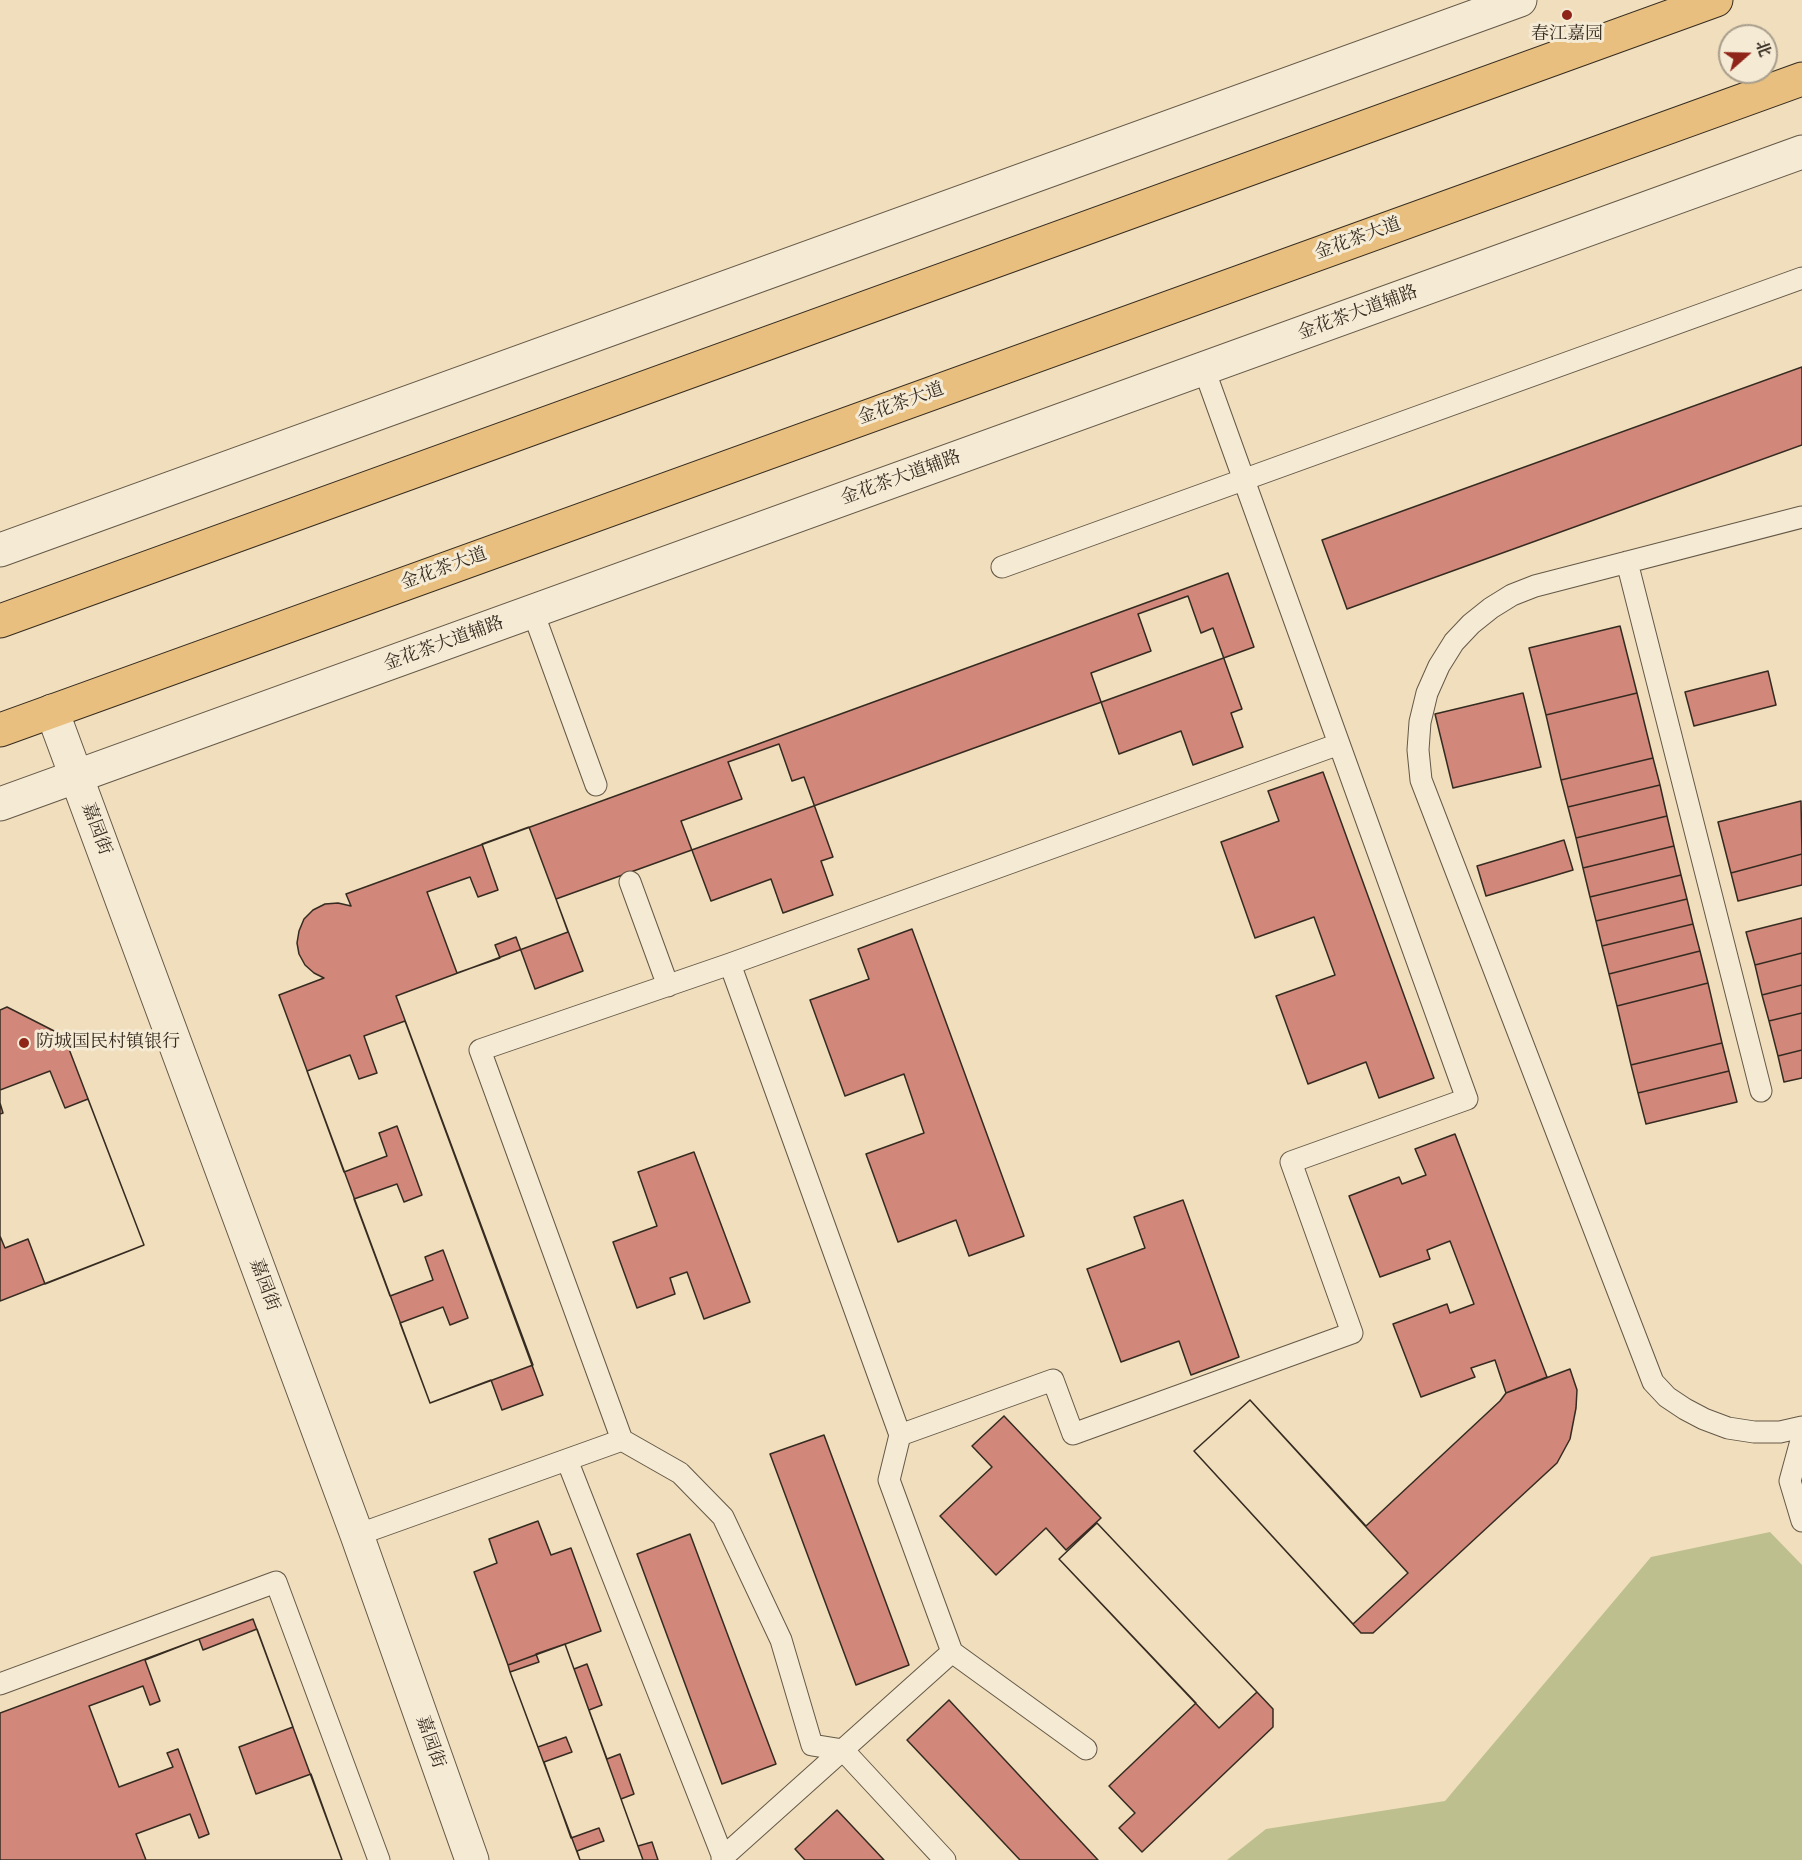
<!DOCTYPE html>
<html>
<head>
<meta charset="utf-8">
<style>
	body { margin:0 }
	#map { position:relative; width:1802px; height:1860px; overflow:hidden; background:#f0debd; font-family:Alegreya,"Noto Serif SC",serif }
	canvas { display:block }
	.north { position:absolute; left:1718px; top:24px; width:60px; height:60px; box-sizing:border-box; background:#f5ead4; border:2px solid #a89e8c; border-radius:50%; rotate:70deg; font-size:16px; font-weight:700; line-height:24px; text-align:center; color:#352b20 }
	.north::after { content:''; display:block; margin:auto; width:21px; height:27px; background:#8f2418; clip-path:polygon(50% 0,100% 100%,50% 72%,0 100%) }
</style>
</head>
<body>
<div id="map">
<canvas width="1802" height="1860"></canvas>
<div class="north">北</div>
</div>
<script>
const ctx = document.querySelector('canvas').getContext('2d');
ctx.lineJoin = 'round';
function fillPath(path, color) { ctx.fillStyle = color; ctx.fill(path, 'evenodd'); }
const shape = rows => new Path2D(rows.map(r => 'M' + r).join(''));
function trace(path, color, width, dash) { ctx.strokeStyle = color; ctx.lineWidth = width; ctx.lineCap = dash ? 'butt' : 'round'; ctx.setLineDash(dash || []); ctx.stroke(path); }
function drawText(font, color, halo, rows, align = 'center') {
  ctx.font = font + ' Alegreya,"Noto Serif SC",serif'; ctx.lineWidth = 6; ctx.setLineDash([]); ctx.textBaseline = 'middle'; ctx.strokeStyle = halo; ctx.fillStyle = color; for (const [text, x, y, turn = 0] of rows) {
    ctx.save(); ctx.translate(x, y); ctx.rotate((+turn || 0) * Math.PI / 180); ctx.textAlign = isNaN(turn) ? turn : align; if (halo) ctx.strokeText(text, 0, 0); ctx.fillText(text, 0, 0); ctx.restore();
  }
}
const green = shape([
	[1770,1532,1802,1565,1802,1860,1227,1860,1266,1829,1445,1801,1651,1557]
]);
const building = shape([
	[1802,367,1802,445,1347,609,1322,540,1802,367],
	[1228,573,1254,647,556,899,568,932,396,996,533,1365,430,1403,279,995,324,978,314,973,305,965,299,954,297,943,299,931,304,919,313,910,325,904,338,903,351,906,346,894,1228,573],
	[1188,596,1201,633,1213,628,1242,709,1231,713,1243,747,1193,765,1181,731,1119,754,1091,673,1151,651,1138,614,1188,596],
	[1620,626,1637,693,1546,715,1529,648,1620,626],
	[1768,671,1776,705,1694,726,1685,692,1768,671],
	[1523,693,1541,767,1453,788,1435,714,1523,693],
	[1637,693,1653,758,1561,780,1546,715,1637,693],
	[779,744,792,781,804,777,833,857,821,861,833,895,783,913,771,879,711,901,681,821,742,799,728,762,779,744],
	[1653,758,1660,785,1568,807,1561,780,1653,758],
	[1323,772,1434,1078,1379,1098,1366,1062,1308,1084,1276,996,1335,975,1314,917,1255,938,1221,842,1279,821,1268,791,1323,772],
	[1660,785,1667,816,1576,838,1568,807,1660,785],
	[1801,801,1802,854,1731,873,1718,822,1801,801],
	[1667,816,1674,846,1583,868,1576,838,1667,816],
	[529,827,583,971,535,989,516,937,495,945,500,958,457,973,427,892,470,877,478,897,498,890,482,844,529,827],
	[1564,840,1573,870,1486,896,1477,866,1564,840],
	[1674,846,1681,875,1590,897,1583,868,1674,846],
	[1802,854,1802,885,1738,901,1731,873,1802,854],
	[1681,875,1687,899,1596,921,1590,897,1681,875],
	[1687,899,1693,924,1602,946,1596,921,1687,899],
	[1802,918,1802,953,1755,965,1746,932,1802,918],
	[1693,924,1700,951,1609,974,1602,946,1693,924],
	[912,929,1024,1236,969,1256,956,1220,898,1242,866,1154,924,1133,904,1074,845,1096,810,1000,869,979,858,949,912,929],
	[1700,951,1708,983,1617,1006,1609,974,1700,951],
	[1802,953,1802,985,1762,995,1755,965,1802,953],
	[1708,983,1722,1043,1631,1065,1617,1006,1708,983],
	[1802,985,1802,1013,1769,1021,1762,995,1802,985],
	[7,1007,64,1036,144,1245,0,1301,0,1010,7,1007],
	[1802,1013,1802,1050,1778,1056,1769,1021,1802,1013],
	[405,1021,543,1395,502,1410,491,1380,430,1403,400,1323,443,1307,450,1325,468,1318,443,1250,425,1257,433,1280,390,1296,354,1199,397,1184,404,1202,422,1195,397,1126,379,1133,387,1156,344,1172,307,1071,350,1055,359,1079,377,1073,364,1036,405,1021],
	[1722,1043,1729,1071,1638,1093,1631,1065,1722,1043],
	[1802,1050,1802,1078,1784,1082,1778,1056,1802,1050],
	[50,1071,65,1108,88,1099,144,1245,45,1284,28,1239,5,1248,0,1236,0,1114,3,1113,0,1103,0,1090,50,1071],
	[1729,1071,1737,1102,1646,1124,1638,1093,1729,1071],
	[1455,1134,1547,1377,1506,1393,1495,1360,1471,1368,1475,1377,1421,1397,1393,1324,1447,1304,1450,1313,1474,1304,1450,1241,1427,1250,1430,1259,1380,1277,1349,1196,1399,1177,1402,1184,1426,1175,1415,1149,1455,1134],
	[694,1152,750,1302,704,1319,687,1272,670,1278,675,1294,637,1308,613,1242,657,1226,638,1172,694,1152],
	[1183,1200,1239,1357,1191,1375,1179,1341,1121,1362,1087,1269,1145,1248,1134,1217,1183,1200],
	[1570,1369,1577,1390,1576,1408,1570,1439,1557,1463,1373,1633,1361,1633,1194,1451,1250,1400,1366,1526,1500,1401,1506,1393,1570,1369],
	[1250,1400,1408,1573,1353,1624,1194,1451,1250,1400],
	[1004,1416,1101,1518,1066,1550,1046,1528,996,1575,940,1516,992,1467,972,1446,1004,1416],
	[824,1435,909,1665,856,1685,770,1454,824,1435],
	[538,1521,551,1555,571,1548,601,1631,508,1665,474,1572,497,1563,489,1539,538,1521],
	[1097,1523,1273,1709,1273,1727,1142,1852,1119,1828,1135,1813,1109,1786,1196,1703,1059,1559,1097,1523],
	[1097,1523,1257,1692,1219,1728,1059,1559,1097,1523],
	[690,1534,776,1764,722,1784,637,1554,690,1534],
	[253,1619,342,1860,0,1860,0,1713,253,1619],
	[257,1629,293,1727,239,1747,256,1794,311,1774,342,1860,146,1860,136,1834,190,1814,199,1838,209,1834,178,1749,167,1753,173,1767,119,1787,89,1706,143,1686,150,1705,160,1701,145,1660,199,1639,203,1650,257,1629],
	[565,1644,574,1669,587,1664,602,1705,589,1710,607,1759,620,1754,634,1794,621,1799,638,1846,652,1842,658,1860,580,1860,577,1851,604,1841,599,1828,571,1838,544,1762,572,1752,566,1737,538,1747,510,1672,539,1662,536,1654,565,1644],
	[565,1644,621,1799,643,1860,580,1860,510,1672,508,1665,565,1644],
	[949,1700,1098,1860,1020,1860,907,1740,949,1700],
	[837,1810,884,1860,805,1860,795,1849,837,1810]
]);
const service = shape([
	[1802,517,1535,586,1512,595,1491,608,1471,624,1454,642,1439,666,1427,693,1420,722,1418,750,1421,780,1653,1382,1667,1397,1685,1409,1704,1419,1728,1428,1754,1432,1780,1432,1802,1427],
	[1627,562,1761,1091],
	[1002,567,1802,278],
	[533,612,596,785],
	[630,882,668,986],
	[730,964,900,1435,889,1480,952,1652,1086,1749],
	[900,1435,1053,1380,1073,1434,1352,1333,1291,1162,1467,1099,1204,369],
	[1802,1437,1790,1481,1802,1521],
	[622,1440,680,1473,723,1517,781,1640,812,1745,843,1750,945,1860],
	[567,1460,724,1860],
	[357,1535,622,1440,480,1050,730,964,1339,744],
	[0,1684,276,1582,379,1860],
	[722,1858,952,1652]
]);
const minor = shape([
	[52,711,357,1535,472,1860]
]);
const tertiary = shape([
	[0,550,1520,0],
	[0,804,1802,152]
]);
const trunk = shape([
	[0,621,1716,0],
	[0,730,1802,79]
]);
const markers = [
	[1567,15,6,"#8f2418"],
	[24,1043,6,"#8f2418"]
];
const poiNames = [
	["春江嘉园",1567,35],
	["防城国民村镇银行",36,1043,"left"]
];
const streetNames = [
	["金花茶大道",1358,239,-20],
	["金花茶大道辅路",1358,313,-20],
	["金花茶大道",901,404,-20],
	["金花茶大道辅路",901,478,-20],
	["金花茶大道",444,569,-20],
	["金花茶大道辅路",444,644,-20],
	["嘉园街",96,829,70],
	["嘉园街",264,1285,70],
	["嘉园街",430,1742,71]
];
fillPath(green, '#bdc08e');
fillPath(building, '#d1877a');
trace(building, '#352b20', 1.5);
trace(service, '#645847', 23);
trace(minor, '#645847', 35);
trace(tertiary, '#645847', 35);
trace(trunk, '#352b20', 35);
trace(service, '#f5ead4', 21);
trace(minor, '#f5ead4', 33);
trace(tertiary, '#f5ead4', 33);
trace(trunk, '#e8bf7e', 33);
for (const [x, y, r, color] of markers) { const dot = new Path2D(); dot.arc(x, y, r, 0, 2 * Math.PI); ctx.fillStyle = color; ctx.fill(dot); trace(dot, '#f5ead4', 2); }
drawText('18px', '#352b20', '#f5ead4', poiNames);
drawText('18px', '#352b20', '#f5ead4', streetNames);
</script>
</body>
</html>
